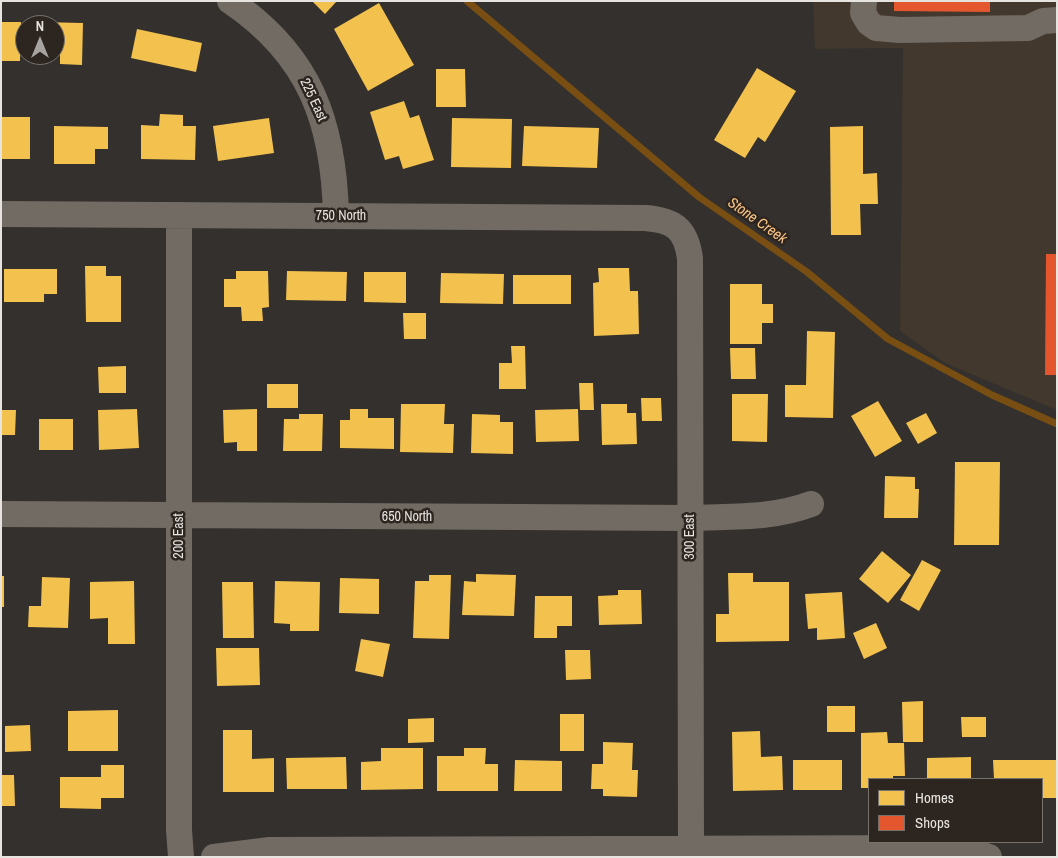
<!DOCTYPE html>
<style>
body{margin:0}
#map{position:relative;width:1058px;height:858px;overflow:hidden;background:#34302d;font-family:"Archivo Narrow",sans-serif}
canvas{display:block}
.frame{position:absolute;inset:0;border:2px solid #e7e3df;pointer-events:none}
.legend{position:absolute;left:868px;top:778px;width:175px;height:65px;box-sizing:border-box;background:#2d2620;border:1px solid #77726c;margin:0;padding:6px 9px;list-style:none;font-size:15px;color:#e7e3df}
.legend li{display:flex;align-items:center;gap:10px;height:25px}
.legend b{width:25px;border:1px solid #77726c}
.north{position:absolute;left:15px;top:15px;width:50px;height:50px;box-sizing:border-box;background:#2d2620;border:1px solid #77726c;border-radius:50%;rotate:0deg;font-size:14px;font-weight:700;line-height:20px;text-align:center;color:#e7e3df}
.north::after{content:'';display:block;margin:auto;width:18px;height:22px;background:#a8a4a1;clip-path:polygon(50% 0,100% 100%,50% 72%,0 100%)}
</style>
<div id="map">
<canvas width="1058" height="858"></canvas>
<div class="frame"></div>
<ul class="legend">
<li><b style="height:14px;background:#f2c14e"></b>Homes</li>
<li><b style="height:14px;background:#e4572e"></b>Shops</li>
</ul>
<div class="north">N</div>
</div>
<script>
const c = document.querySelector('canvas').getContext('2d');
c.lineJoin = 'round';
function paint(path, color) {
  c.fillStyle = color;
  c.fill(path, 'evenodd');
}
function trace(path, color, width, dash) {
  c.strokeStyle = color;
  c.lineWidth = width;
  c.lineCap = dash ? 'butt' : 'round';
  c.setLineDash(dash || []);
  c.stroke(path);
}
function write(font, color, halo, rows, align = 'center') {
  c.font = font + ' "Archivo Narrow",sans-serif';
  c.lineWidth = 5;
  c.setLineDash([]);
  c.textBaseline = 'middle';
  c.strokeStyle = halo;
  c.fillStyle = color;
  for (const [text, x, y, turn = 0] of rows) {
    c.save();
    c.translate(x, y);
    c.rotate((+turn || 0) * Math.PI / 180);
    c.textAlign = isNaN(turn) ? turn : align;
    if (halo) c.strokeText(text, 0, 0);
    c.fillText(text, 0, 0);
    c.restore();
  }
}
paint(new Path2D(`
 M813 1H1057V410L945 363 900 331 903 48 815 49Z`), '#42382d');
paint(new Path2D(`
 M312 1H337L325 14Z
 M379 3 414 65 368 91 334 29Z
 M1 22H21L20 61H1Z
 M41 22 83 23 82 65 60 64V54H55V25H41Z
 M137 29 202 43 196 72 131 58Z
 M757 68 796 91 765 142 758 137 745 158 714 140Z
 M436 69H465L466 107H436Z
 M404 101 410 118 419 115 434 160 403 169 399 156 385 160 370 112Z
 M160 114 183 115V126H196L195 160 141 159V125L159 126Z
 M1 117H30V159H1Z
 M269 118 274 153 218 161 213 126Z
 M452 118 512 119 511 168 451 167Z
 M54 126 108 127V149H95V164H54Z
 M524 126 599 128 597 168 522 166Z
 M863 126V174L877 173 878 204H860L861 235H831L830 127Z
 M85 266H106V276H121V322H86Z
 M598 268H629L630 291H638L639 334 594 336 593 283 599 282Z
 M4 269H57V294H44V302H4Z
 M236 271H268L269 307 262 308 263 321H242L241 307H224V279H236Z
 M287 271 347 272 346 301 286 300Z
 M364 272H406V303L364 302Z
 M441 273 504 274 503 304 440 303Z
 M513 275H571V304H513Z
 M730 284H762V304H773V323H762V344H730Z
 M403 313H426V339H404Z
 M807 331 835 332 833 418 785 417V385H806Z
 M511 346H525L526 389H499V363H512Z
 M730 348H755L756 379H731Z
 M126 366V393H99L98 367Z
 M579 383H593L594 410H580Z
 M267 384H298V408H267Z
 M732 394H768L767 442 732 441Z
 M641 398H661L662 421H642Z
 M878 401 902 441 875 457 851 416Z
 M401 404H445L444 424H454L453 453 400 452Z
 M601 404H627V413H636L637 444 602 445Z
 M137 409 139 448 99 450 98 410Z
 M257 409V451H237V442L224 443 223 410Z
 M350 409H368V418H394V449L340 448V420H350Z
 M578 409 579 441 536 442 535 410Z
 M1 410H16L15 435H1Z
 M926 413 937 433 918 444 906 423Z
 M299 414H323L322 451H283L284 419H299Z
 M472 414 500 415V422H513V454L471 453Z
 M39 419H73V450H39Z
 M955 462H1000L999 545H954Z
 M885 476 915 477V489H919L918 518H884Z
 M882 551 911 575 888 603 859 579Z
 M922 560 941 570 919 611 900 600Z
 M728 573H753V582H789V641L716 642V614H729Z
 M476 574 516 575 514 616 462 615 464 581 476 582Z
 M429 575H451L449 639 413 638 415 581H429Z
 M1 576H4V607H1Z
 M42 577 70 578 68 628 28 627 29 606H41Z
 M340 578 379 579V614L339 613Z
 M134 581 135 644H108V618L90 619V582Z
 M275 581 320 582 319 631H290V624L274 623Z
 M222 582H253L254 638H223Z
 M618 590H641L642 624 599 625 598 596 618 595Z
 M842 592 845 638 817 640V628L808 629 805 594Z
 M535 596H572V626H557V638H534Z
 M876 623 887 648 864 659 853 633Z
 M361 639 390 644 383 677 355 671Z
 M216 648H259L260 685 217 686Z
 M565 650H590L591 679 566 680Z
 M923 701V742H903L902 702Z
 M827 706H855V732H827Z
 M118 710V751H68V711Z
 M560 714H584V751H560Z
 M961 717H986V737H962Z
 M434 718V742L408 743V719Z
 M30 725 31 751 5 752V726Z
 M223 730H252V759L274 758V792H223Z
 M760 731 761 757 782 756 783 790 733 791 732 732Z
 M887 732 888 743H904L905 776H893V779H869V788H861V733Z
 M603 742 633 743 632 770H638L637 797 603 796V789H591L592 764H603Z
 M381 748H423V789L361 790V762L381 761Z
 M464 748H486L485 764H498V791H437V756H464Z
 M346 757 347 789H287L286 758Z
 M971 757V779H927V758Z
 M515 760 562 761V791H514Z
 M793 760H842V790H793Z
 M993 760H1057V798H1042V779H994Z
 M101 765H124V798H101V809L60 808V777H101Z
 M1 775H14L15 806H1Z`), '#f2c14e');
paint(new Path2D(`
 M894 1H990V12L894 11Z
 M1046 254H1057V375H1045Z`), '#e4572e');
trace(new Path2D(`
 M467 1 699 197 807 272 888 339 992 395 1057 424`), '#784e12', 7);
trace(new Path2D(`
 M230 1C310 55 334 123 336 216
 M864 1 863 13 869 23 876 28 900 30 1028 28 1043 21 1057 20
 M1 214 645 218C674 220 686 229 690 258L691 849
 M179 215V830L181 857
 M1 514 690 518C732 516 771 519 811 504
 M214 857 270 850 939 848 972 851 989 857`), '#716b63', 26);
write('14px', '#e7e3df', '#2d2620', [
 ["225 East",313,100,65],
 ["750 North",341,216],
 ["650 North",407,517],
 ["200 East",179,536,-90],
 ["300 East",690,537,-90]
]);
write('italic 15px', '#fbc384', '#2d2620', [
 ["Stone Creek",757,221,35]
]);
</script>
